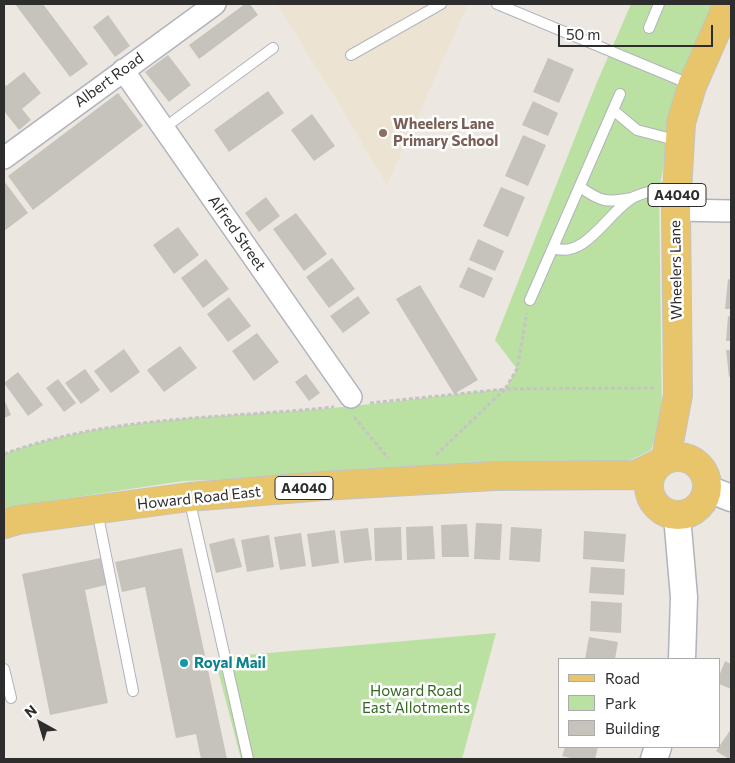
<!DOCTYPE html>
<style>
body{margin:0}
#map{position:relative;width:735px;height:763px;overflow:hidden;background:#ede7e1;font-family:Commissioner,sans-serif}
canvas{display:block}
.frame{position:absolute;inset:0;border:5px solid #2d2d2d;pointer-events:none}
.legend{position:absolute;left:558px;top:658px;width:162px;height:90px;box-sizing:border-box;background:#fff;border:1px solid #ababab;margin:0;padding:6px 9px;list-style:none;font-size:15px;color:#2d2d2d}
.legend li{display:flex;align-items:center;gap:10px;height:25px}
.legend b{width:25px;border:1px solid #ababab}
.north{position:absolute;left:15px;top:698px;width:50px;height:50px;-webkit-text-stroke:4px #fff;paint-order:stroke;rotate:321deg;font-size:14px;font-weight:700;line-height:20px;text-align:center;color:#2d2d2d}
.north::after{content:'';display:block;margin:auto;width:18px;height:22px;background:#2d2d2d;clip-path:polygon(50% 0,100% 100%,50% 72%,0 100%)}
.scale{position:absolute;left:558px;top:25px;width:155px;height:22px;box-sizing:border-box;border:2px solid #2d2d2d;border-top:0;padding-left:6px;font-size:15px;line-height:18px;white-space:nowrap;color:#2d2d2d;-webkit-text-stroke:4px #fff;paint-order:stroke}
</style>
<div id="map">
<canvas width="735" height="763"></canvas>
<div class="frame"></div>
<ul class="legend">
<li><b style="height:6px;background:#e8c46b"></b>Road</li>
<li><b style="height:14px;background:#bae0a2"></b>Park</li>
<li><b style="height:14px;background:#c6c2bc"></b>Building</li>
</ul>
<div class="north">N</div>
<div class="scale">50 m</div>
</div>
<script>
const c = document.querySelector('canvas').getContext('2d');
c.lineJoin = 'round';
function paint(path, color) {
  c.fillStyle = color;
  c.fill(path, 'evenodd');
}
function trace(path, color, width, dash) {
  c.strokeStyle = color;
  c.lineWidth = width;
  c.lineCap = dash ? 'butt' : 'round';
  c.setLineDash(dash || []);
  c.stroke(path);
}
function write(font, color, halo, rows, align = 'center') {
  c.font = font + ' Commissioner,sans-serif';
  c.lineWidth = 5;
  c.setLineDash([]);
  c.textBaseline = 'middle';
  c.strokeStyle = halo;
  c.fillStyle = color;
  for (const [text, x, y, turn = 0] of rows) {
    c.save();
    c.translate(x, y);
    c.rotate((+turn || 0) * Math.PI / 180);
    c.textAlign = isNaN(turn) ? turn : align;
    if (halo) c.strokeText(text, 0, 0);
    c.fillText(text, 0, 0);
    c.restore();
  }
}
paint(new Path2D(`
 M277 4H468L387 185 325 81Z`), '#ede3d2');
paint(new Path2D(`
 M631 4H713L679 86 659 190 662 417 651 450 621 465 183 481 4 508V454C97 420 198 418 296 411 366 406 435 396 505 389L517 369 495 340 595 87Z
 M496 633 462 759H241L217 667 235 656Z`), '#bae0a2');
paint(new Path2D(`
 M15 4H43L88 64 70 77Z
 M245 4H250L258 15 199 59 189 45Z
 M108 15 130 46 115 57 93 27Z
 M168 55 191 85 169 102 145 72Z
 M548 58 574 69 559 103 533 92Z
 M24 72 41 93 22 109 31 120 19 130 4 111V83L6 86Z
 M268 91 284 113 229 152 214 130Z
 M118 93 143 126 33 210 8 176Z
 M533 101 558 113 548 136 522 125Z
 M312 114 335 146 314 161 291 130Z
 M523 135 546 145 528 186 505 176Z
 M4 181 28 213 4 231Z
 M501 187 525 197 508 237 483 226Z
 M266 197 280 216 259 232 245 213Z
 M296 213 327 254 304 271 273 229Z
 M178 227 199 255 174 274 153 245Z
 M478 239 504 251 495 271 469 260Z
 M332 258 355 289 329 308 306 277Z
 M206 259 229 289 203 308 181 278Z
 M468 267 493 278 484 298 459 287Z
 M728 279 731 280V309H725Z
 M420 285 478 380 454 394 396 299Z
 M358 296 370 313 343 333 330 316Z
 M229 297 251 326 228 342 207 314Z
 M728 316 731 317V341H726Z
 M257 333 279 362 254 381 232 351Z
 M180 346 197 368 164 392 147 370Z
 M124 349 140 372 111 393 94 371Z
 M726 350H731V376L729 377Z
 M85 369 100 390 81 404 65 383Z
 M18 372 43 405 28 416 4 383Z
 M306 374 320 393 309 401 295 382Z
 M58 379 76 403 64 412 46 388Z
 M4 399 11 415 4 418Z
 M476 523 502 524 500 560 474 559Z
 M467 524 469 557H442L441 525Z
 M433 526 435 559 407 560 406 527Z
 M401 527 402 560 375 561 374 528Z
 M511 527 542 529 540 562 509 560Z
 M368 528 372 560 344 563 340 531Z
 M335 530 339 563 312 567 307 534Z
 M584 531 626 534 624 562 583 559Z
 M301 533 306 566 280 570 274 537Z
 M269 535 274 567 247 572 241 540Z
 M234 538 242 567 216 573 209 544Z
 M182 548 227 759H201L196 734 176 738 145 587 122 592 115 562Z
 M101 558 106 585 85 590 108 703 50 715 22 574Z
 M591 567 625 569 624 595 589 593Z
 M591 601 622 603 621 633 590 631Z
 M589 637 618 642 615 659H585Z
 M725 661 731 664V689L719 684V676Z
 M731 729V759H729L716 751Z
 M565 747H598L595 759H575L562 756Z`), '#c6c2bc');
const service = new Path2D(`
 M497 4 692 85
 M649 28 659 4
 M351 55 441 4
 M613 110 637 130 679 141
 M164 128 273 48
 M580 187C601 202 607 203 632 198
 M553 248C586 260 609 210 634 197 646 191 662 189 675 185
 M530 300 620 94
 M189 498 248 759
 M97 511 133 691
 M4 669 11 698`);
const minor = new Path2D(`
 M123 70 351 397
 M4 158 215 4
 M676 210 731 211`);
const tertiary = new Path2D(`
 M708 489 731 498
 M677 516 684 597 682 659
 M654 759 658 747`);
const primary = new Path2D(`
 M649 486a29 29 0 1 1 58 0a29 29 0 1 1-58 0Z
 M666 458 678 395 676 210 681 123 692 86 728 4
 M4 524 18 520 189 497 323 486 495 476 636 475 658 464`);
trace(service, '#b1b3bc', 12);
trace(minor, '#b1b3bc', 24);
trace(tertiary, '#b1b3bc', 29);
trace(primary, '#c4c4c4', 30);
trace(new Path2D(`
 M370 403 505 389 517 369 527 313
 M354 417 388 458
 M4 454C109 415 223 419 334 407
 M436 455 505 389 656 388`), '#c4c4c4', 3, [4, 2.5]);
trace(service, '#fff', 10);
trace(minor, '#fff', 21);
trace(tertiary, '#fff', 26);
trace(primary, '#e8c46b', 28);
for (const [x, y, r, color] of [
 [383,133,5,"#8d6e63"],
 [184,663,5,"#0f9aa8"]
]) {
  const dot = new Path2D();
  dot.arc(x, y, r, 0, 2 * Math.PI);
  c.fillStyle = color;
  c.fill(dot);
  trace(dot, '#fff', 2);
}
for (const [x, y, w] of [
 [677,195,58],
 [304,488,58]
]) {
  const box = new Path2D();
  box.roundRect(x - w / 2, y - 11.5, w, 23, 4);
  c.fillStyle = '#fff';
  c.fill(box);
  trace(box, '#2d2d2d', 1);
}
write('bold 14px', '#2d2d2d', null, [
 ["A4040",677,195],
 ["A4040",304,488]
]);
write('15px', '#2d2d2d', '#fff', [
 ["Albert Road",109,80,-36],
 ["Alfred Street",237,233,55],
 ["Wheelers Lane",676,270,-91],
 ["Howard Road East",199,498,-6]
]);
write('bold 15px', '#785e54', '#fff', [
 ["Wheelers Lane",393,124],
 ["Primary School",393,141]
], 'left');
write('bold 15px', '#0d838f', '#fff', [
 ["Royal Mail",194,663]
], 'left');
write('15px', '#336720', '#fff', [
 ["Howard Road",416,691],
 ["East Allotments",416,708]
]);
</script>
